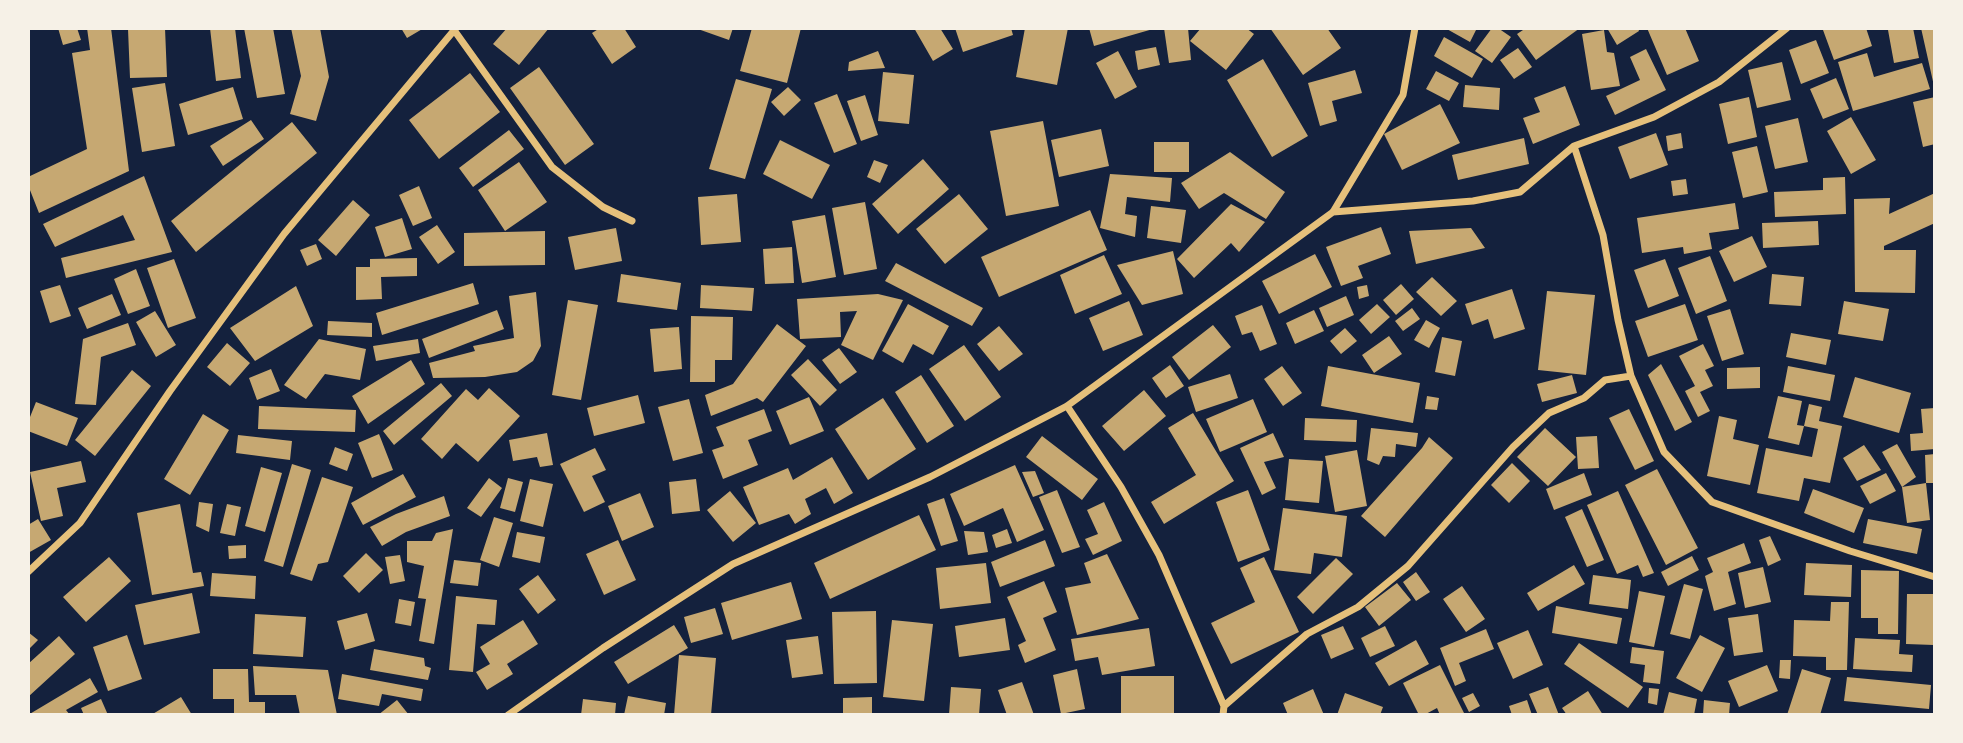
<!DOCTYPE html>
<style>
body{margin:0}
#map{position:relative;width:1963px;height:743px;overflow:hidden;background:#14213d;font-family:Ubuntu,sans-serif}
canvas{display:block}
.frame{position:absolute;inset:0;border:30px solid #f6f1e7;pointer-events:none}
</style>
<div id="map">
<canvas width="1963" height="743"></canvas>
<div class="frame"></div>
</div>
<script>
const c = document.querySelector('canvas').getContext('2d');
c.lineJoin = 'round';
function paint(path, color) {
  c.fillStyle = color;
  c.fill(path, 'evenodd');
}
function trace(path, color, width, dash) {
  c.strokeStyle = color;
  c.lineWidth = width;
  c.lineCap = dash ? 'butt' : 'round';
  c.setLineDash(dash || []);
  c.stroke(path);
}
paint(new Path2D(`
 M58 28H77L81 40 63 45Z
 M87 28H111L129 171 39 213 28 185V177L87 149 72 53 90 50Z
 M165 28 167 77 130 78 128 29Z
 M210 28H235L241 78 216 81Z
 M244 28H273L285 94 257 98Z
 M291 28H320L329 77 316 121 290 114 301 76Z
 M401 28H424L407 38Z
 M507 28H549L519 65 493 44Z
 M600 28H624L636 47 612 64 592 33Z
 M695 28H733L729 40Z
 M752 28H801L787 83 740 71Z
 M914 28H940L953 49 933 61Z
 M955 28H1011L1013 35 963 52Z
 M1025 28H1068L1057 85 1016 77Z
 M1089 28H1153V29L1094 46Z
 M1164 28H1188L1191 60 1169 63Z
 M1201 28H1246L1254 34 1226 70 1190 41Z
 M1270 28H1327L1341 48 1303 75Z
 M1445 28H1477L1470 42Z
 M1492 28H1498L1511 37 1492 63 1475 51Z
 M1526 28H1580L1536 60 1517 34Z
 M1607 28H1638L1639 31 1617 45Z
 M1647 28H1685L1699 61 1667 75Z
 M1829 28H1866L1872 46 1834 60 1823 30Z
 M1900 28H1913L1919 58 1894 63 1888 30Z
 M1921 28H1935V86H1934Z
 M1604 30 1607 52 1614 53 1620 86 1591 90 1582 34Z
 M1444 37 1483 59 1472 78 1434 56Z
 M1816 40 1829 73 1801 84 1789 50Z
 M1156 47 1160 65 1138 70 1135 51Z
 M1518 48 1532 67 1514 79 1500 60Z
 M1646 49 1666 90 1615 115 1606 96 1640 80 1630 57Z
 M878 51 885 68 848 71 849 62Z
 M1118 51 1137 87 1115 99 1096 63Z
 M1867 53 1874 77 1922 63 1930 89 1853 111 1838 62Z
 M1263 59 1308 136 1272 157 1227 80Z
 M1782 62 1791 100 1757 108 1748 70Z
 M539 67 594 144 565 165 510 88Z
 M1355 70 1362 93 1332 101 1337 121 1320 126 1308 83Z
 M1436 71 1459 83 1449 101 1426 89Z
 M883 72 914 75 909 124 878 121Z
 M470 73 500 112 439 159 409 120Z
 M1836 78 1849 109 1823 119 1810 89Z
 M736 79 772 89 745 179 709 169Z
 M165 83 175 146 142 152 132 88Z
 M1465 85 1500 88 1499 110 1463 107Z
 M1565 86 1580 125 1533 144 1523 118 1540 112 1534 98Z
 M233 87 243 119 188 135 179 104Z
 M788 87 801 100 784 116 771 102Z
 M837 94 857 144 834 153 814 103Z
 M865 95 878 135 861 141 847 101Z
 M1749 97 1757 137 1728 144 1719 104Z
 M1935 97V144L1923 147 1913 102Z
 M1440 104 1460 143 1402 170 1384 134Z
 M1851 117 1876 160 1851 174 1827 131Z
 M1798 118 1808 162 1775 169 1765 126Z
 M251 120 264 139 223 166 210 146Z
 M1043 121 1059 206 1006 216 990 131Z
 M292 122 317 153 196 252 171 221Z
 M1101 129 1109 166 1059 177 1051 140Z
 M509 130 524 149 473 187 459 168Z
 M1656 133 1668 165 1630 179 1618 147Z
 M1681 133 1683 148 1668 151 1666 136Z
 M1524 138 1529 164 1458 180 1452 155Z
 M780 140 830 165 812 199 763 174Z
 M1154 142H1189V172H1154Z
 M1757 146 1768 192 1743 198 1732 152Z
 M1230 152 1285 192 1266 219 1224 193 1199 209 1181 183Z
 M923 159 949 189 898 234 872 204Z
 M874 160 888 165 880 183 867 177Z
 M519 162 547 202 505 231 478 190Z
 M1110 174 1172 178 1170 202 1127 197 1125 214 1137 216 1135 237 1100 228Z
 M144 176 172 252 66 278 61 258 135 240 123 215 55 247 43 224Z
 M1845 177 1846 214 1775 217 1774 192 1823 190V178Z
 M1686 179 1688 194 1673 196 1671 181Z
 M419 186 432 218 413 226 399 195Z
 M1935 193V223L1884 246V250H1916L1915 293 1855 292 1854 199 1890 198 1889 214Z
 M737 194 741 242 701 245 698 197Z
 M959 194 988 229 945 264 916 229Z
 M353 200 370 215 336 256 318 240Z
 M865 202 877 269 844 275 832 208Z
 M1735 203 1739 229 1709 233 1712 249 1684 254 1683 247 1642 253 1637 218Z
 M1231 204 1265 222 1239 252 1231 243 1194 278 1177 259Z
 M1151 206 1186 210 1181 243 1147 238Z
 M1090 210 1107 250 999 297 981 257Z
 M825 215 836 277 802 283 792 221Z
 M402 218 412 249 385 257 375 227Z
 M1818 221 1819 245 1763 248 1762 223Z
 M437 225 455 252 438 264 419 237Z
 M1381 227 1391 254 1358 266 1363 278 1341 286 1326 247Z
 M616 228 622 261 575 270 568 237Z
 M1471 228 1485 248 1416 264 1409 231Z
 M545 231V265L464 266V233Z
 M1752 236 1767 267 1734 282 1719 251Z
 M316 244 322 259 307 266 300 250Z
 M792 247 794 283 765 284 763 249Z
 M1173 251 1183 294 1142 305 1117 265Z
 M1315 254 1332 287 1279 314 1262 281Z
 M1104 255 1122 294 1075 314 1060 275Z
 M1710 256 1727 301 1696 314 1678 268Z
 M417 258V276L381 277 382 299 356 300V267H370V259Z
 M174 259 196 318 168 328 147 268Z
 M1665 259 1679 296 1648 308 1634 270Z
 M896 263 983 308 972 326 885 281Z
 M136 269 150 306 128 314 114 279Z
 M621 274 681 283 677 310 617 302Z
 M1772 274 1804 277 1801 306 1769 304Z
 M1432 277 1457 301 1441 316 1416 292Z
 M473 283 479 304 382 335 376 313Z
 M1401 284 1414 299 1396 315 1383 300Z
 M60 285 71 316 50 323 40 291Z
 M701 285 754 288 752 311 700 308Z
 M1367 285 1369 296 1359 299 1357 287Z
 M296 286 313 326 255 361 230 328Z
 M1512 289 1525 329 1494 339 1488 319 1472 325 1465 304Z
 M1547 291 1595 295 1586 375 1538 370Z
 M536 292 541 346 533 361 517 372 485 377 433 378 429 363 475 351 473 346 514 338 509 296Z
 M112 294 121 315 87 329 78 308Z
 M878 294 903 300 873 360 841 345 857 311 840 312 841 337 800 339 797 299Z
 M1346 296 1354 315 1327 327 1319 308Z
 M568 300 598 305 581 400 552 395Z
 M1129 301 1143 335 1103 351 1089 318Z
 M1844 301 1889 309 1883 341 1838 334Z
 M908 304 949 326 933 355 913 344 903 363 882 351Z
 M1377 304 1390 317 1371 334 1359 320Z
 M1685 304 1698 340 1648 357 1635 321Z
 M1262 305 1277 344 1260 351 1252 332 1242 335 1235 316Z
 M1412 308 1420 319 1403 331 1395 321Z
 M1730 309 1744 354 1722 361 1707 316Z
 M497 310 504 329 429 358 422 339Z
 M1314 310 1324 331 1295 344 1286 323Z
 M155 311 176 345 156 357 136 322Z
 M691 316 733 317 732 360H715V382H690Z
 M1426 320 1440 328 1429 348 1414 340Z
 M328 321 372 323V337L327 335Z
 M128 323 136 345 101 357 96 405 75 404 83 339Z
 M777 324 806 346 763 402 757 398 711 416 705 395 733 384Z
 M1213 325 1231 347 1189 380 1172 357Z
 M999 326 1023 354 999 371 977 344Z
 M679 327 682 369 654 372 650 329Z
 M1345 328 1357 341 1341 354 1330 341Z
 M1791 333 1831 340 1826 365 1786 357Z
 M1389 336 1402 354 1374 373 1362 355Z
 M1442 337 1462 341 1455 376 1435 372Z
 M319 339 366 349 360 380 325 374 306 399 284 385Z
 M418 339 420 353 376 361 373 346Z
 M227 343 250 363 230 386 207 367Z
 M1703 344 1714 366 1705 370 1713 386 1700 392 1710 411 1698 417 1685 391 1695 386 1679 356Z
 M964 345 1001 397 965 421 929 369Z
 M839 348 857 372 840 384 822 360Z
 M808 359 837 390 820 406 791 375Z
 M411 360 425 384 368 424 352 396Z
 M1661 364 1692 422 1675 431 1648 375Z
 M1170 365 1184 386 1166 398 1152 378Z
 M1282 366 1302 393 1283 406 1264 379Z
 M1328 366 1420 383 1413 423 1321 406Z
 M1788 366 1835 375 1830 401 1783 392Z
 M1760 367V388L1727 389V368Z
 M271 369 280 391 257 400 249 378Z
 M132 370 151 386 95 456 75 440Z
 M1230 374 1238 398 1196 412 1188 387Z
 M921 375 954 426 927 443 895 392Z
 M1572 375 1577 393 1542 402 1537 384Z
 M1855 377 1911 393 1899 433 1843 417Z
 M441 383 452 396 394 445 383 431Z
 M489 388 520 416 478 462 456 443 442 459 421 439 466 389 478 400Z
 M1144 390 1166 416 1124 451 1102 426Z
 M638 395 645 423 594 436 587 408Z
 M1427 396 1439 398 1437 410 1425 409Z
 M1778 396 1802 401 1797 425 1804 426 1799 445 1768 438Z
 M809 397 824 431 790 445 776 411Z
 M883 398 916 449 868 480 835 429Z
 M689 399 703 453 673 461 658 407Z
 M1253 399 1267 432 1220 452 1206 419Z
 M36 402 78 418 67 446 28 431V422Z
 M1809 404 1822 407 1819 421 1842 426 1830 483 1804 478 1799 501 1757 493 1766 448 1812 457 1818 429 1804 426Z
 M259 406 356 410 355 432 258 429Z
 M1935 408V449L1911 451 1910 434 1923 433 1921 409Z
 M764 409 772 431 748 440 758 465 723 479 712 450 724 446 716 427Z
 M1629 409 1654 461 1635 470 1609 418Z
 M1193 413 1234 481 1164 524 1151 502 1196 475 1168 428Z
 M203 414 229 430 190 495 164 479Z
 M1719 416 1737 420 1733 439 1759 445 1750 485 1707 476Z
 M1305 418 1357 420 1356 442 1304 440Z
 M1371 428 1418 433 1416 447 1396 444 1395 457 1383 456 1379 465 1367 460Z
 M1545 428 1576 457 1548 486 1517 457Z
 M547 433 553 465 540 467 537 457 513 461 509 440Z
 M1273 433 1284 457 1264 462 1276 488 1262 495 1240 448Z
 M379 434 393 470 372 478 358 443Z
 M238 435 292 441 290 460 236 453Z
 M1042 436 1098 479 1082 500 1026 457Z
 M1597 436 1599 468 1578 469 1576 437Z
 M1429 437 1453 458 1385 537 1361 516 1422 448Z
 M1897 444 1916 477 1902 487 1882 452Z
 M1864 445 1881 470 1857 481 1843 458Z
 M335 447 353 454 347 471 329 464Z
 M595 448 606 470 592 476 605 502 584 512 560 464Z
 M1357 450 1367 506 1335 512 1325 456Z
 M1935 454V483H1926L1930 520 1907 523 1902 487 1926 483 1925 455Z
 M832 457 853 493 834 504 826 488 805 499 811 514 795 524 789 514 759 525 743 487 788 468 793 480Z
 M1289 459 1323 461 1319 503 1285 500Z
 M81 461 86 482 57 488 63 516 41 521 30 472Z
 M1512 463 1530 481 1509 503 1491 485Z
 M292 464 311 470 283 567 264 561Z
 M1015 465 1044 530 1017 542 1003 508 964 526 950 494Z
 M261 467 282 473 265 532 245 526Z
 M1657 469 1698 548 1666 565 1625 485Z
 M1035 471 1044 493 1033 497 1022 472Z
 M1584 473 1592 495 1554 510 1546 489Z
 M1886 473 1896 491 1870 504 1860 486Z
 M403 474 416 497 363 525 351 503Z
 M322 477 353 487 328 562 318 564 312 581 290 574Z
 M489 478 502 488 481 517 467 508Z
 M508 478 523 482 515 512 500 508Z
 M530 479 553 484 543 527 520 521Z
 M696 479 700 511 672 514 669 482Z
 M1813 489 1864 508 1854 533 1804 513Z
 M1057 490 1080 547 1062 553 1039 497Z
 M1248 490 1270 550 1238 562 1216 502Z
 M730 491 756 523 733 542 707 510Z
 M1618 491 1654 573 1643 577 1638 565 1617 574 1587 505Z
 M640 493 654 527 622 541 608 506Z
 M444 496 450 516 406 532 382 546 370 527 396 514Z
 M944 498 958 541 941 546 927 504Z
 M199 502 213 504 209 532 196 526Z
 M1104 502 1122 541 1093 555 1085 539 1098 534 1087 510Z
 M180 504 193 573 201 572 204 586 152 595 137 513Z
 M227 504 241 507 235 536 220 533Z
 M1283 508 1347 516 1342 557 1314 553 1311 574 1274 570Z
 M1582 509 1604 560 1587 567 1565 517Z
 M919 515 936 550 830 599 814 563Z
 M494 517 513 523 499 567 480 560Z
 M38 519 51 540 28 553V525Z
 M1868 519 1922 529 1917 554 1863 543Z
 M453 529 434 644 419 641 426 599 418 598 424 566 407 562V541H432L436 533Z
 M1007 529 1012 543 996 548 992 535Z
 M964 531 984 532 988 552 968 555Z
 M517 532 545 537 540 563 512 557Z
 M1770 536 1781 560 1768 566 1759 540Z
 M618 540 636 580 604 595 586 554Z
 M1045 540 1055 566 1000 587 991 562Z
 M1744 543 1751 563 1728 572 1736 604 1714 611 1705 576 1713 572 1707 558Z
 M246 545V558L229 559 228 546Z
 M366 553 383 570 359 593 343 576Z
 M1107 554 1139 619 1077 635 1065 588 1091 583 1084 563Z
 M400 555 405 581 390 584 385 557Z
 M1692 556 1699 570 1668 586 1661 572Z
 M109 557 131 581 86 622 63 597Z
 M1264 557 1299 632 1231 664 1211 623 1255 602 1240 568Z
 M1336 558 1353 574 1313 614 1297 597Z
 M454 560 481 563 478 586 450 583Z
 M986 563 991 603 940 609 936 568Z
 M1806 563 1852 565 1851 597 1804 595Z
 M1574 565 1585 584 1538 611 1527 593Z
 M1763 567 1771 602 1745 608 1738 573Z
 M1861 570 1899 571 1898 634H1878V618H1861Z
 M1416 572 1430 592 1416 601 1403 582Z
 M212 573 256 576 255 599 210 596Z
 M538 575 556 600 538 614 519 589Z
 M1593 575 1631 580 1628 609 1589 604Z
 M1044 581 1057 612 1043 618 1056 650 1025 663 1018 645 1026 641 1007 597Z
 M791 582 802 619 732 640 721 603Z
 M1397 583 1411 600 1379 626 1365 607Z
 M1684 584 1703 589 1690 639 1670 634Z
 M1462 586 1485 619 1466 632 1443 599Z
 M1639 591 1665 596 1654 647 1629 642Z
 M192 593 200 633 144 645 135 605Z
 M1907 594H1935L1934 645 1906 644Z
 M456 596 497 600 495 625 477 624 473 672 449 670Z
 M399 599 415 602 411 626 395 623Z
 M1831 602H1849L1847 670H1826V657L1793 656 1794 620 1830 621Z
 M1556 606 1622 618 1617 644 1552 633Z
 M715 608 723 634 691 643 684 617Z
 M876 611 877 683 834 684 832 612Z
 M367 613 375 641 345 650 337 621Z
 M255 614 306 617 303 657 253 654Z
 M1758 614 1763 652 1734 656 1728 618Z
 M1005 618 1010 650 959 657 955 626Z
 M523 620 538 644 507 664 513 674 487 690 476 672 490 664 480 647Z
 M892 620 933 624 924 701 883 697Z
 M674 625 688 648 628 684 614 662Z
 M1343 626 1354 649 1331 659 1321 635Z
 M1385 626 1395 646 1370 657 1361 638Z
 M1149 628 1155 666 1102 675 1098 657 1075 661 1071 639Z
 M1486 629 1494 649 1459 663 1466 681 1455 686 1440 648Z
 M1528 630 1543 665 1513 679 1497 643Z
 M28 632 38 640 28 650Z
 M127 635 142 679 108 691 93 647Z
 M1700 635 1725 648 1702 692 1676 678Z
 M59 636 75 654 28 697V664Z
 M818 636 823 674 792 678 786 640Z
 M1855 638 1900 640 1899 654 1913 655 1912 672 1853 669Z
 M1416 640 1429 664 1389 686 1375 663Z
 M1579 643 1643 687 1628 708 1564 664Z
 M1632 647 1664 651 1660 684 1643 682 1645 665 1630 663Z
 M374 649 424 658 425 666 431 668 428 680 370 670Z
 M679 655 716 658 711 715H674Z
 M1780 660H1791L1790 679 1779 678Z
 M1440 665 1464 713 1461 715H1440L1437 708 1424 715H1419L1403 683Z
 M1767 665 1778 691 1739 707 1728 681Z
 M253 666 328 670 337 715H300L296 695H255Z
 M213 669H248L249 702H265V715H234V699H213Z
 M1077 669 1085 709 1061 714 1053 675Z
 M1802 669 1831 678 1820 715H1787Z
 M342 674 423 689 421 701 382 694 379 706 338 699Z
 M1121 676H1174V715H1121Z
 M1847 677 1931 685 1929 709 1844 701Z
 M90 678 98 692 66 710 70 715H28Z
 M1022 682 1034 715H1007L998 690Z
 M951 687 981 689 979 715H949Z
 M1548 687 1559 715H1538L1529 694Z
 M1649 688 1659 689 1657 705 1648 703Z
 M1313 689 1324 715H1288L1283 703Z
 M1588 691 1603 715H1567L1562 708Z
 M1669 692 1697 699 1694 715H1663Z
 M1345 693 1383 707 1380 715H1337Z
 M1473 693 1480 706 1469 712 1462 698Z
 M628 696 666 703 664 715H624Z
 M181 697 192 715H151Z
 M872 697V715H843V698Z
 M101 699 108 715H84L81 708Z
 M583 699 616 703 615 715H581Z
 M397 700 409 715H378Z
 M1527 700 1532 715H1512L1509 706Z
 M1704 700 1730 703 1729 715H1703Z`), '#c6a872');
trace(new Path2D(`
 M454 30 552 167 603 207 632 221
 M1574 146 1603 235 1618 320 1631 376 1664 452 1712 502 1850 551 1935 577
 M1333 212 1473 201 1520 192 1574 146 1654 117 1719 82 1787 28
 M1067 406 1121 487 1159 555 1224 706
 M28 572 80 523 170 391 284 234 456 28
 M508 715 603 648 733 564 930 477 1067 406 1333 212 1403 95 1415 28
 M1223 715 1224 706 1307 634 1358 607 1408 566 1513 447 1549 413 1584 398 1605 380 1631 376`), '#e5c07b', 7);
</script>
